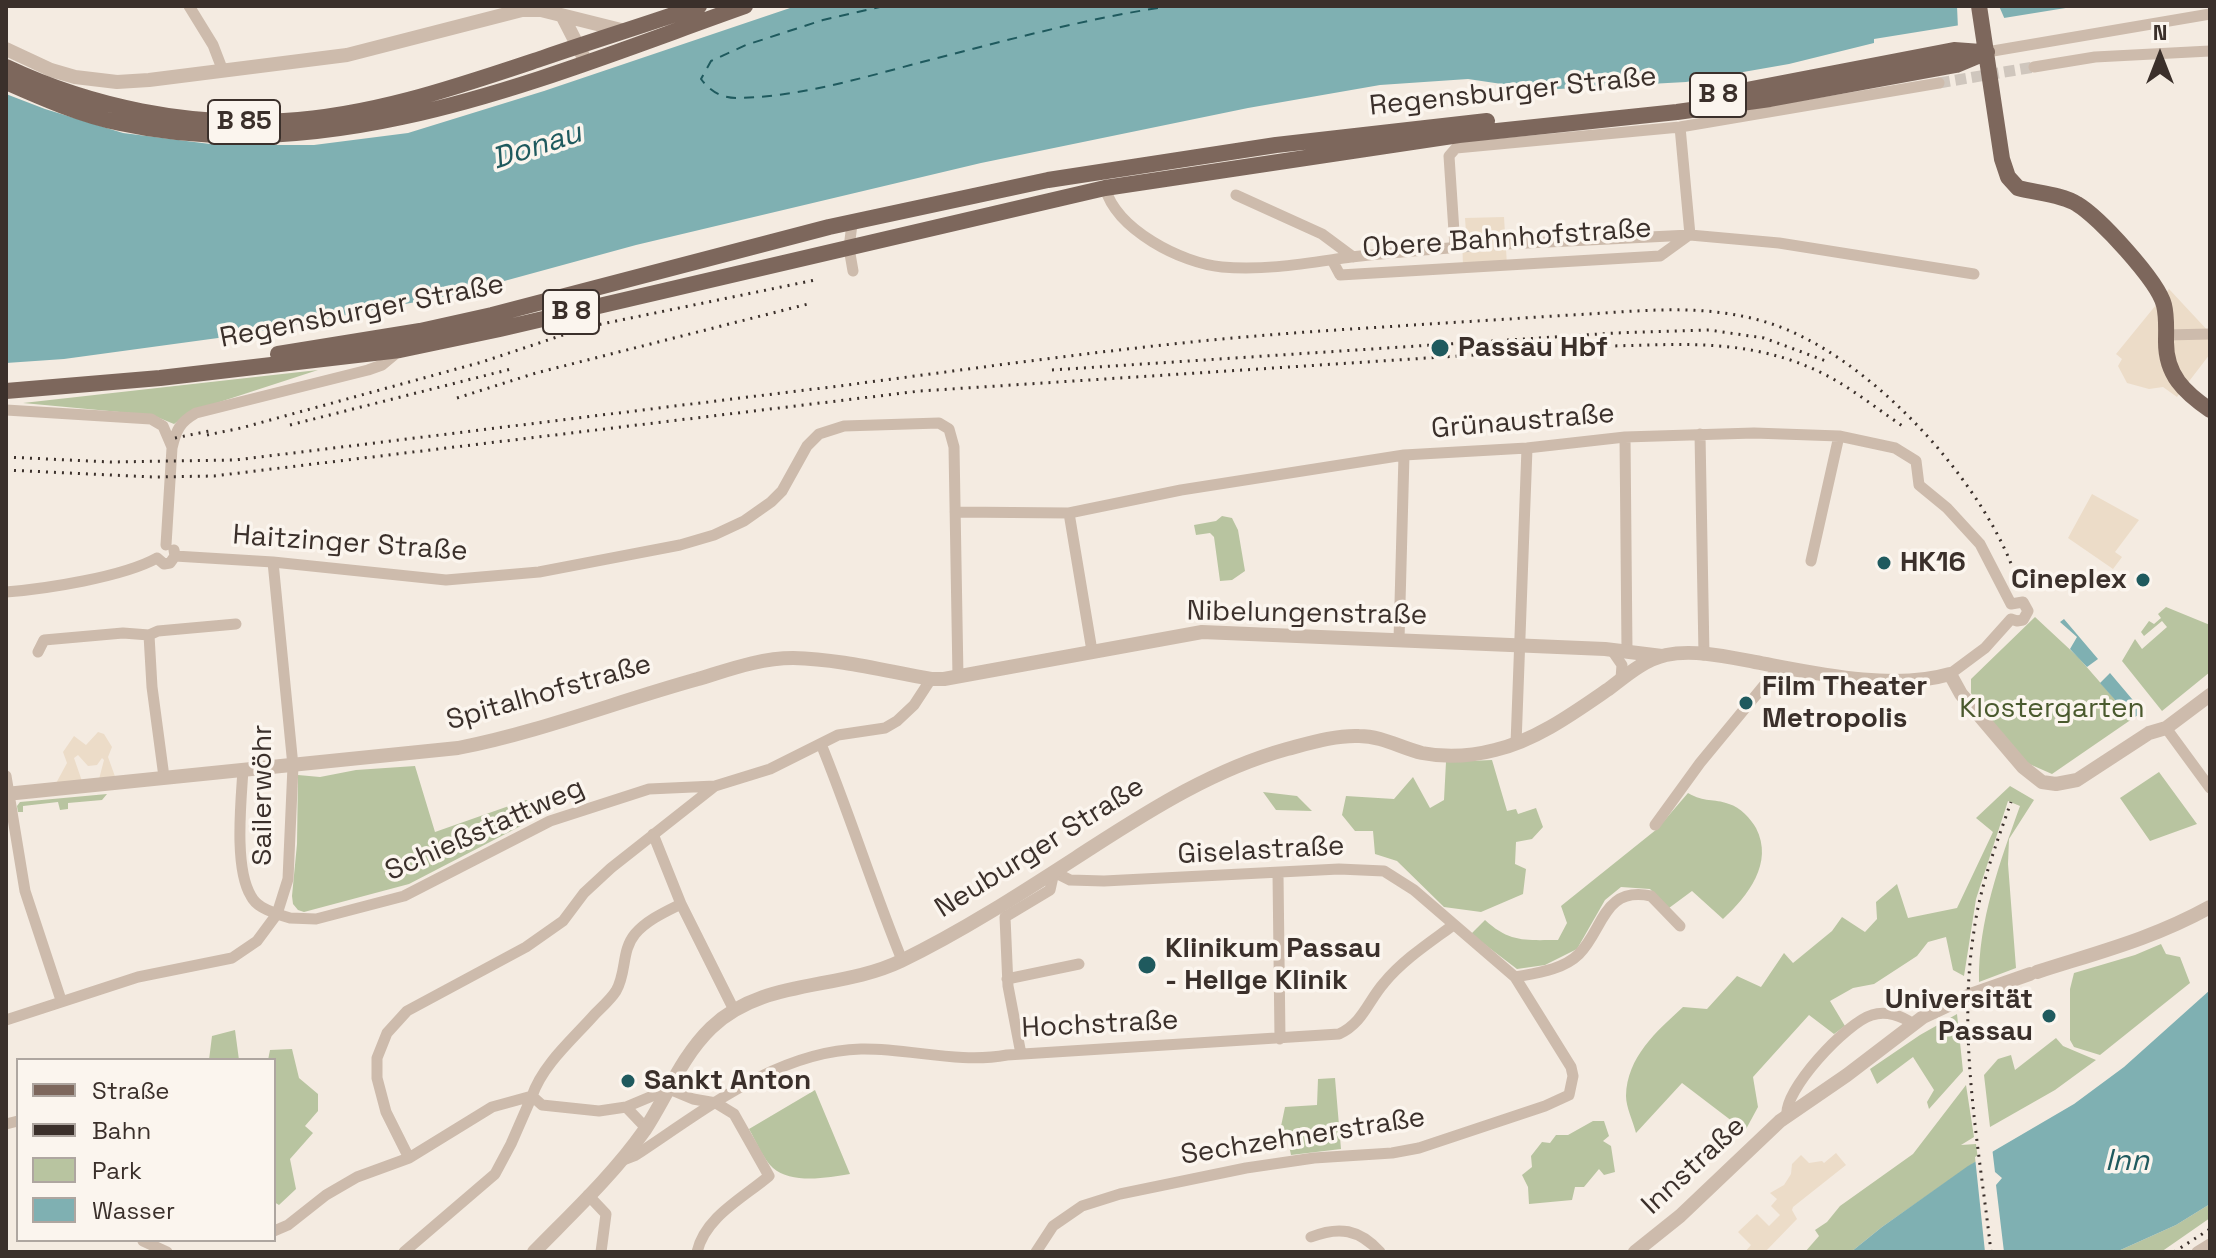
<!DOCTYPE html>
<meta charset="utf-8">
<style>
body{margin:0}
#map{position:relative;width:2216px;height:1258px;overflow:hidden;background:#f4ebe1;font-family:"Space Grotesk",sans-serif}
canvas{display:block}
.frame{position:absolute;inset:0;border:8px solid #3b302b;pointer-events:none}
.legend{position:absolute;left:16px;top:1058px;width:260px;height:184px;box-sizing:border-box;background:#fbf5ee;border:2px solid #aea6a0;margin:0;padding:10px 14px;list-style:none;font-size:24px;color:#3b302b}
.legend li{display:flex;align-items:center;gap:16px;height:40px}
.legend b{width:40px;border:2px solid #aea6a0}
.north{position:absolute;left:2120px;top:16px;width:80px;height:80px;-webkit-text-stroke:6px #fbf5ee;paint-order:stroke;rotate:0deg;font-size:22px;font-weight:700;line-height:32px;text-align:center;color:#3b302b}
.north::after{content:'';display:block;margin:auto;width:28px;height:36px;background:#3b302b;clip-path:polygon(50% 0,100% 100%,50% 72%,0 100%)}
</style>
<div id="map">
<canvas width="2216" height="1258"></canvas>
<div class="frame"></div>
<ul class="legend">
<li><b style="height:10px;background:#7d675c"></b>Straße</li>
<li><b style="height:10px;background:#3b302b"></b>Bahn</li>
<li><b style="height:22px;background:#b8c4a0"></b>Park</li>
<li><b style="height:22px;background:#7fb0b2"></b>Wasser</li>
</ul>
<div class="north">N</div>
</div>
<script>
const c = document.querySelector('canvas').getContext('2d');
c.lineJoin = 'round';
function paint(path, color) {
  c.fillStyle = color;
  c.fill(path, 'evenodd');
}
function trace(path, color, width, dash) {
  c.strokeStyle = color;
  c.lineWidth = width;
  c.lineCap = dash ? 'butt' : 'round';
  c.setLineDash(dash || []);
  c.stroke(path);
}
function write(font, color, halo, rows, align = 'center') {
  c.font = font + ' "Space Grotesk",sans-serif';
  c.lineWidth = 7;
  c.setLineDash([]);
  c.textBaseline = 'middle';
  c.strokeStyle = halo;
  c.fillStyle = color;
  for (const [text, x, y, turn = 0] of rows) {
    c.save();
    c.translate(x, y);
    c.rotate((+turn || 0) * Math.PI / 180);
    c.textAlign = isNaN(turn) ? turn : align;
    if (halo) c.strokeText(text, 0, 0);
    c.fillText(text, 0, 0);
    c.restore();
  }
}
paint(new Path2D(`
 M318 370 192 411 174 424 152 415 23 403Z
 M1222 516 1232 518 1238 530 1245 571 1232 580 1220 581 1214 537 1210 533 1196 535 1194 525 1216 521Z
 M2166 607 2210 625V672L2162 711 2122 661 2135 639 2142 649 2167 627 2162 621 2144 636 2141 632 2149 621 2154 624 2161 618 2158 614Z
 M2035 617 2078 657 2132 719 2052 774 2027 763 1976 703 1971 693V679Z
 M1492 760 1507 811 1516 809 1518 814 1536 808 1543 827 1532 839 1516 842 1515 864 1526 869 1523 894 1481 912 1444 907 1397 861 1375 854 1373 831H1355L1342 815 1346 796 1394 799 1413 777 1430 808 1444 800 1446 762Z
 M415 766 435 832 526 800 537 805 540 816 409 884 304 912 298 910 293 904 292 896 297 844 298 775 320 777 356 770Z
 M2159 772 2197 824 2150 841 2120 798Z
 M2010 786 2034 800 2009 839 2008 864 2016 968 1979 982C1978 921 2000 862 2020 806L2008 801 1976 899 1964 976 1953 970 1946 937 1928 942 1917 956 1874 984 1853 988 1830 1001 1845 1026 1834 1034 1809 1015 1753 1077 1758 1107 1745 1131 1682 1083 1636 1133C1633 1121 1626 1107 1626 1096 1627 1057 1656 1032 1683 1007L1707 1009 1737 976 1761 987 1784 953 1793 963 1832 931 1842 917 1865 932 1877 919 1876 902 1897 884 1908 918 1957 908 1993 832 1976 818Z
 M1263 792 1297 796 1312 811 1276 810Z
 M1688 793C1705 803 1713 798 1729 804 1740 807 1751 819 1756 828 1774 863 1748 896 1723 919L1692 891 1669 908 1650 889 1621 887 1605 900 1577 949 1545 965 1517 969 1471 934 1485 920C1510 943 1526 940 1558 940L1567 923 1561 906 1657 829Z
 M107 794 102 800 68 803V809L60 810 58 802 23 806V812H18L17 806 20 802Z
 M2161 944 2166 954 2180 957 2190 983 2100 1055 2074 1047 2070 1040V989L2074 973 2135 955Z
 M1957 1014 1963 1071 1929 1109 1927 1102 1934 1090 1913 1057 1877 1084 1870 1069 1920 1035Z
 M235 1030 239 1060H209L212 1036Z
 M2056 1038 2063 1046 2096 1060 2055 1090 1990 1127 1984 1075 1998 1059 2011 1055 2015 1070Z
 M292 1049 299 1078 318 1094V1111L305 1126 313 1133 290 1159 296 1189 279 1205 274 1202V1060H268L270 1050Z
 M1335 1078 1341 1149 1291 1155 1287 1136 1280 1131 1285 1107 1317 1105 1318 1079Z
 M1966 1085 1974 1137 1961 1145 1976 1144 1978 1160 1882 1227 1851 1252H1805L1819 1236 1815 1230 1827 1222 1840 1206 1913 1154Z
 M815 1090 850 1174C827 1178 791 1184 773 1168 763 1159 756 1141 749 1129Z
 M1593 1121H1604L1609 1136 1603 1141 1611 1146 1615 1172 1604 1175 1599 1169 1584 1187H1575L1572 1200 1529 1204 1528 1187 1522 1175 1532 1167 1531 1156 1542 1142 1550 1143 1556 1135H1568Z
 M2210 1204V1218L2161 1252H2116L2176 1225Z`), '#b8c4a0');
paint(new Path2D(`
 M1504 217 1507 265 1463 267 1462 233 1466 232 1465 218Z
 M2169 289 2210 333V354L2177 397 2163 387 2149 389 2127 383 2118 366 2122 359 2116 354Z
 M2092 494 2139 520 2115 552 2122 557 2113 569 2068 538Z
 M98 732 104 734 112 747 108 757 117 782 98 783 104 760 102 758 97 765 88 766 78 755 74 758 83 784 54 787 67 763 63 752 74 736 86 745Z
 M1836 1153 1846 1165 1793 1207 1792 1210 1797 1219 1765 1252H1745L1751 1245 1738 1232 1757 1214 1769 1226 1780 1215 1771 1206 1777 1199 1770 1193 1784 1185 1791 1174 1792 1164 1801 1155 1809 1163 1822 1161 1824 1163Z`), '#ecdcc8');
paint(new Path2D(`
 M796 6H2078L1874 39V43L1789 64 1686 82 1558 89 1522 87 1468 79 1380 85 1248 108 981 163 636 245 453 295 240 335 64 359 6 363V94L45 109 123 133 218 145H314L408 133 544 91Z
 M2064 619 2098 659 2087 667 2070 649 2077 637 2060 622Z
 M2110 673 2143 712 2132 719 2100 683Z
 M2210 990V1204L2176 1225 2116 1252H1851L1882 1227 1968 1166 2074 1104 2124 1067Z`), '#7fb0b2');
paint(new Path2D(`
 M1957 6H1999L2006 22 1958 29Z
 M1992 1147 1995 1172 2002 1178 1996 1185 2004 1252H1985L1975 1157Z`), '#f4ebe1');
trace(new Path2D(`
 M884 6 823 20 746 45 711 61 701 79C710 91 721 98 737 98 800 97 861 78 922 62 1004 41 1087 18 1171 6`), '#1f5a5e', 2, [10, 8]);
trace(new Path2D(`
 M1939 83 2034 67
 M1461 247 1507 244`), '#cfc6bd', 11, [11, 5.5]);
trace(new Path2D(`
 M189 6 213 45 223 71
 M1987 52 2210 14
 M2034 67 2095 57 2210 51
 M1680 127 1690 235
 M1105 188C1117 230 1181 263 1222 267 1265 271 1308 263 1351 257 1387 253 1424 250 1461 247
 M1236 195 1322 234 1353 257
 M852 224 849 248 853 271
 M1507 244 1690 235 1779 243 1974 274
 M1455 247 1449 156 1456 148 1680 127 1939 83
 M1332 260 1340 275 1660 256 1689 235
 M2166 335 2210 334
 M6 410 151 419 163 426 172 447
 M1700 434 1704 655
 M1625 437 1627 650
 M955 512 1069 513 1181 490 1404 455 1527 448 1625 437 1754 433 1839 436 1895 448 1916 461 1919 485 1947 508 1980 544 2011 604
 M1069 513 1092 651
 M166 545 172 448C176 430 180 422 196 413L368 370 382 365 400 350
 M175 556 273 562 446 580 539 572 680 545 714 535 744 521 771 502 782 491 807 446 819 434 844 426 939 423 949 429 954 447 958 677
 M157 558 164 564 170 563 175 556 174 550
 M1811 561 1839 436
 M6 592C45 589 123 577 157 558
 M2011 619 2017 621 2023 620 2028 611 2023 602 2011 604
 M149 635 158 631 236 624
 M1399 640 1404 455
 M1611 649 1622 665 1621 679
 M38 652 44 640 123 633 149 635 152 687 164 777
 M1950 674 1985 648 2011 619
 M2166 728 2210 788
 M821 744C850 815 873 889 902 960
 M1516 744 1527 448
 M243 770C241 802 234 868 251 896 256 906 267 910 277 914L288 879 293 766 273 562
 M6 776 25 891 61 1000
 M1655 825 1700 763 1780 666
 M653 834 681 904 734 1010
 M1278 874 1280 1039
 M1515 977C1536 973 1563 970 1579 954 1604 929 1603 886 1651 896L1680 926
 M1007 979 1079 964
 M6 1020 138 977 232 958 257 941 277 914 290 918 316 919 404 896 550 821 649 789 715 786 770 769 838 735 885 728 897 721 914 705 931 679
 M1021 1054 1008 986 1005 917 1050 890 1054 872 1070 880 1104 881 1339 869 1384 871 1414 890 1515 977 1571 1067 1573 1076 1569 1095 1545 1106 1419 1148 1392 1153 1314 1158 1246 1168 1120 1194 1082 1206 1053 1226 1036 1252
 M626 1107 646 1128
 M1787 1117C1782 1091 1847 1022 1872 1015 1886 1010 1902 1016 1913 1024
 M6 1124 18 1121
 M409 1158 386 1112 377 1078V1058L387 1033 407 1011 526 947 563 921 584 893 611 868 715 786
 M623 1160 636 1155C703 1111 777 1051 861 1049 910 1048 957 1064 1007 1055L1339 1034C1363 1023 1368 1001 1384 983 1403 960 1429 943 1452 926
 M588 1195 606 1214 601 1252
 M274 1231 288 1225 326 1195 357 1177 409 1158 492 1107 532 1096C543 1064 573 1039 595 1014 602 1007 611 999 616 991 627 972 621 951 635 934 647 920 665 912 681 904
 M1311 1237C1339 1226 1359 1229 1380 1252
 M143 1241 167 1252
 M404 1252 495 1174 511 1144 532 1096 542 1105 599 1111 626 1107 669 1089 693 1099 716 1103 734 1114 769 1176C743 1198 705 1217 697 1252
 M2197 1252 2210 1244`), '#cdbbac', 11);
trace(new Path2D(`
 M563 17 583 56
 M6 49 51 70 75 77 117 82 149 80 347 55 522 10H541L625 31
 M6 794 458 748C540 732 618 701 698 679 728 670 760 658 793 658 840 659 885 671 931 679H944L1202 632 1605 649 1662 656
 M2037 972C2099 952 2152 939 2210 907
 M534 1252C571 1214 613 1175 644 1131 666 1098 681 1057 711 1028 763 978 838 991 901 961 967 929 1029 888 1091 848 1153 808 1215 769 1287 749 1310 743 1336 735 1359 736 1382 736 1401 748 1422 753 1447 758 1472 756 1495 750 1537 740 1575 712 1610 688 1627 675 1644 660 1666 655 1694 649 1728 657 1755 662 1814 673 1892 691 1950 674L1961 694 2023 767 2042 782 2056 784 2077 780 2149 733 2166 728 2210 695
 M1635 1252 1680 1216 1780 1121 1847 1075 1923 1017 1970 995 2030 974`), '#cdbbac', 14);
trace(new Path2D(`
 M1979 6 2002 159 2008 177 2018 188C2036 193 2061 194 2077 204 2099 217 2158 281 2164 305 2167 317 2166 330 2166 342 2166 375 2184 392 2210 410
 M6 67C91 107 189 127 284 121 373 116 459 86 543 58 595 40 648 24 699 6
 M6 82C42 98 81 115 120 123 335 170 547 76 745 6
 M1736 92 1954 50 1981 52
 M278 354 420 331 492 315 829 227 1048 180 1276 145 1487 121
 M6 391 160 378 400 350 500 329 1105 188 1459 135 1677 112 1770 99 1956 65 1987 52`), '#7d675c', 16);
trace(new Path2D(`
 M1052 370 1615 333 1709 330 1764 338 1826 361
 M457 398 536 373 808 304
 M290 425 511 369
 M207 435 241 428 482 362 587 327 815 280
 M175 438 214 430
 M6 457 111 462 235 460C434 436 632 411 831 387 972 369 1114 348 1256 336 1313 331 1371 328 1428 324 1481 321 1535 317 1589 314 1650 310 1709 304 1769 323 1866 354 1975 472 2012 566
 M6 470 153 477 214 476 920 391 1612 346C1688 344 1752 339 1822 373 1852 388 1877 409 1904 427
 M1991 1252C1979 1146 1957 1037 1974 931 1980 886 1996 845 2011 802
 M2174 1252 2210 1229`), '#3b302b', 3, [2, 6]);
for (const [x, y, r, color] of [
 [1440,348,10,"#1f5a5e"],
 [1884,563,8,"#1f5a5e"],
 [2143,580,8,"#1f5a5e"],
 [1746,703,8,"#1f5a5e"],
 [1147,965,10,"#1f5a5e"],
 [2049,1016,8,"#1f5a5e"],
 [628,1081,8,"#1f5a5e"]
]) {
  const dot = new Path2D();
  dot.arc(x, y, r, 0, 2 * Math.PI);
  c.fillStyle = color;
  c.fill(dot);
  trace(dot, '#fbf5ee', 3);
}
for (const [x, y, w] of [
 [1718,95,56],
 [244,122,72],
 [571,312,56]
]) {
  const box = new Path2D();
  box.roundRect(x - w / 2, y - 22, w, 44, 6);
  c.fillStyle = '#fbf5ee';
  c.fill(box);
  trace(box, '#3b302b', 2);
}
write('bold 26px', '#3b302b', null, [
 ["B 8",1718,95],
 ["B 85",244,122],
 ["B 8",571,312]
]);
write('28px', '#3b302b', '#fbf5ee', [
 ["Regensburger Straße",1513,92,-6],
 ["Obere Bahnhofstraße",1507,239,-4],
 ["Regensburger Straße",362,312,-11],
 ["Grünaustraße",1523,422,-5],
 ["Haitzinger Straße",350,544,4],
 ["Nibelungenstraße",1307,614,1],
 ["Spitalhofstraße",549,693,-16],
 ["Sailerwöhr",263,795,-90],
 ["Schießstattweg",485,830,-24],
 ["Neuburger Straße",1040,848,-32],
 ["Giselastraße",1261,851,-3],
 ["Hochstraße",1100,1025,-3],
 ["Sechzehnerstraße",1303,1137,-9],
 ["Innstraße",1694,1166,-43]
]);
write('bold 28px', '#3b302b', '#fbf5ee', [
 ["Passau Hbf",1458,348],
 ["HK16",1900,563],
 ["Cineplex",2127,580,"right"],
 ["Film Theater",1762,687],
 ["Metropolis",1762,719],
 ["Klinikum Passau",1165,949],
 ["- Hellge Klinik",1165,981],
 ["Universität",2033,1000,"right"],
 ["Passau",2033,1032,"right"],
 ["Sankt Anton",644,1081]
], 'left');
write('28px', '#4a5a2e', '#fbf5ee', [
 ["Klostergarten",2052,709]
]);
write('italic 30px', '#1f5a5e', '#fbf5ee', [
 ["Donau",537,147,-18],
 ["Inn",2127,1162]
]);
</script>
